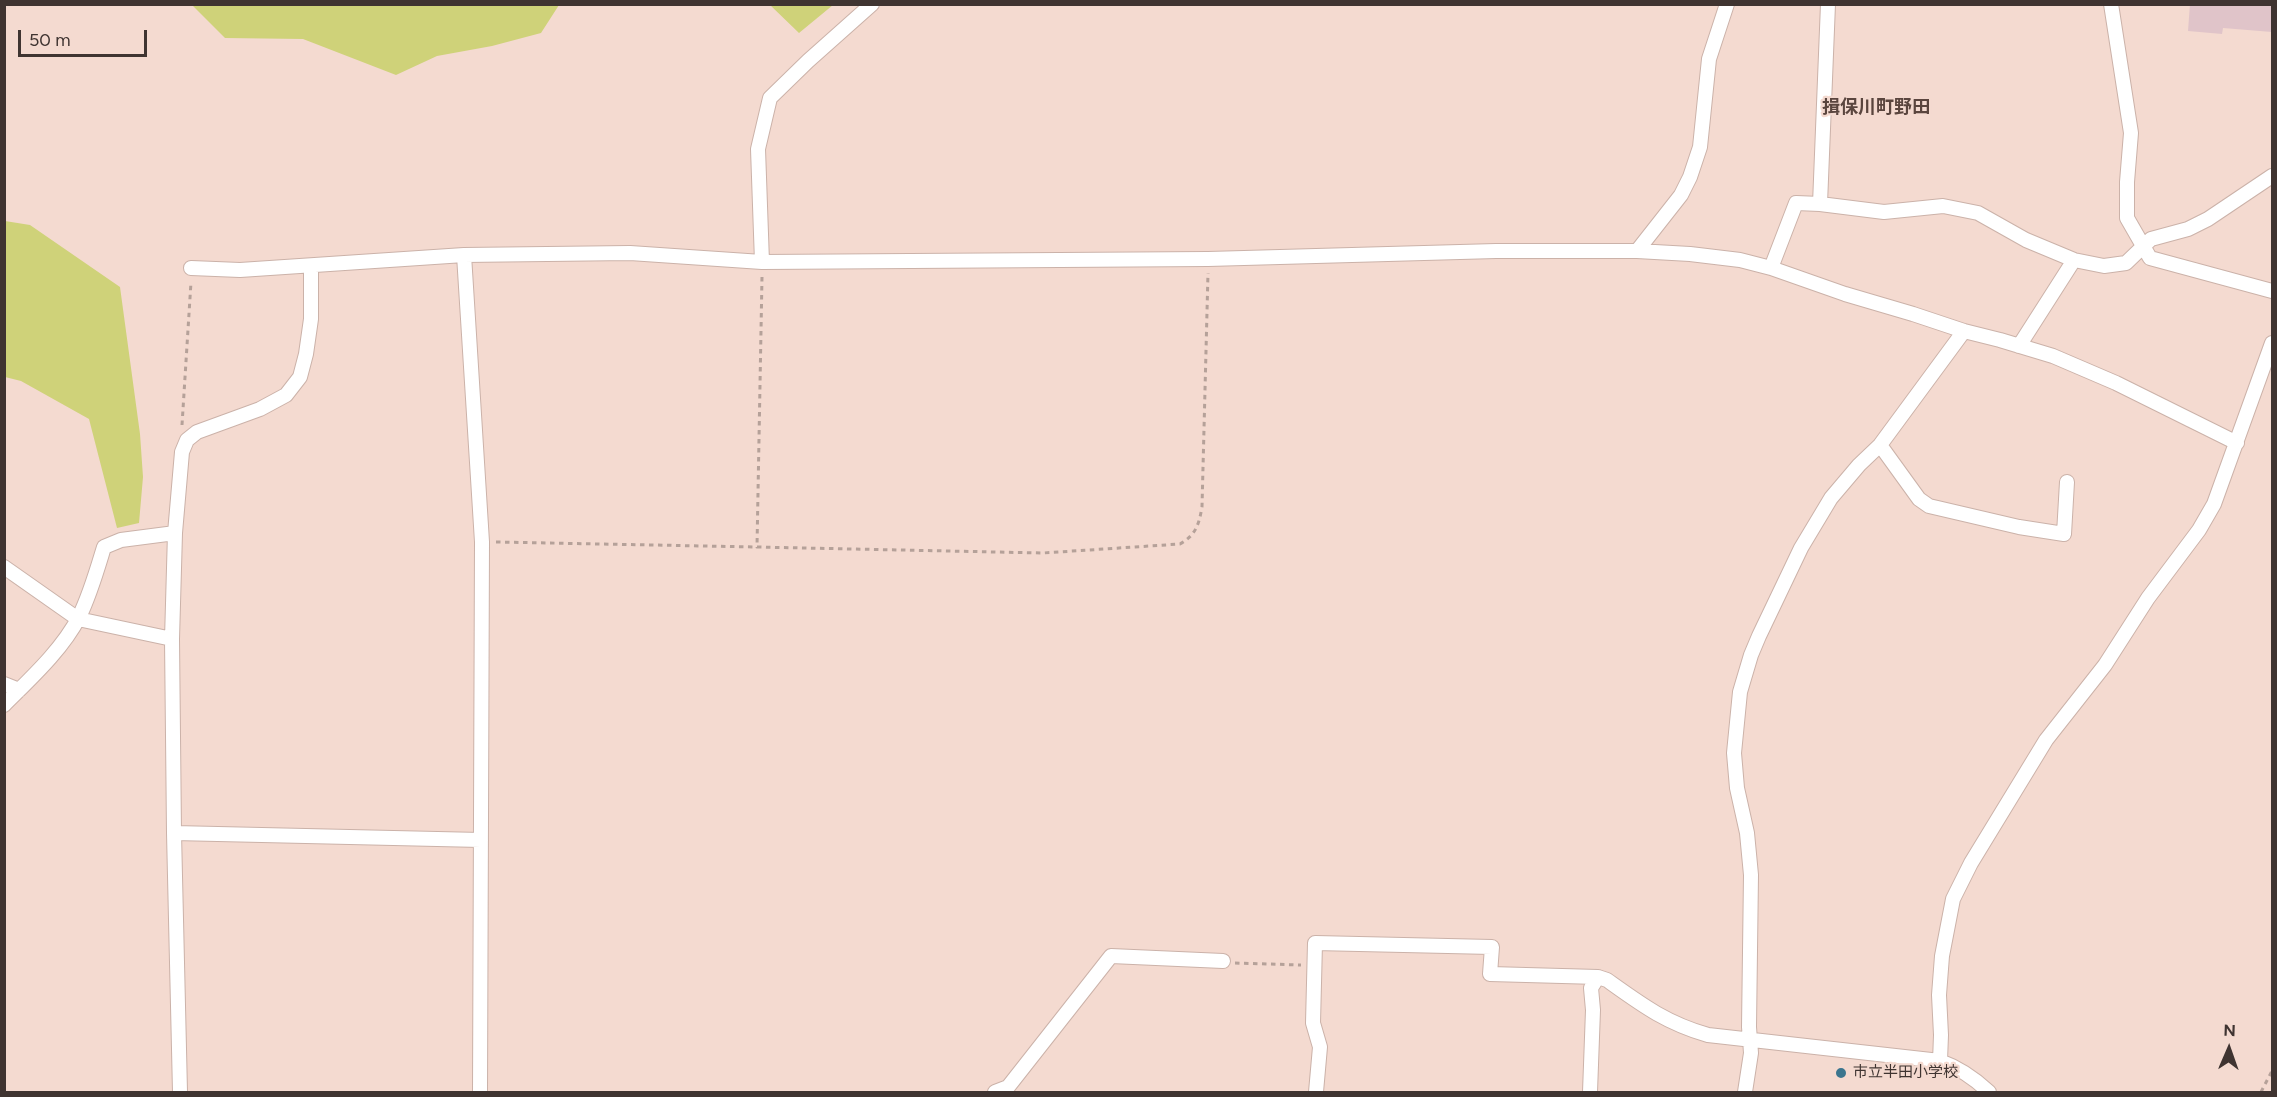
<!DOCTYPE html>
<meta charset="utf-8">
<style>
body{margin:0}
#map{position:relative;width:2277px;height:1097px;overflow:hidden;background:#f4dad0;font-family:Figtree,sans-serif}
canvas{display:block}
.frame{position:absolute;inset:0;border:6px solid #3f3431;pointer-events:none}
.north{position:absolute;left:2199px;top:1019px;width:60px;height:60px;-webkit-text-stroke:4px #f4dad0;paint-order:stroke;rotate:2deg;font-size:16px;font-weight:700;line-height:24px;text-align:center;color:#3f3431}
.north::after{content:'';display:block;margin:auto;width:21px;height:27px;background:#3f3431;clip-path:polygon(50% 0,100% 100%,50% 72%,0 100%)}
.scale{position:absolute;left:18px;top:30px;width:129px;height:27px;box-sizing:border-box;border:3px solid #3f3431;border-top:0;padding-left:8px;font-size:18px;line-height:21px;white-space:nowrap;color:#3f3431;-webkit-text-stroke:4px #f4dad0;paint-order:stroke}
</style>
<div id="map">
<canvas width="2277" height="1097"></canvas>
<div class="frame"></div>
<div class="north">N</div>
<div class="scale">50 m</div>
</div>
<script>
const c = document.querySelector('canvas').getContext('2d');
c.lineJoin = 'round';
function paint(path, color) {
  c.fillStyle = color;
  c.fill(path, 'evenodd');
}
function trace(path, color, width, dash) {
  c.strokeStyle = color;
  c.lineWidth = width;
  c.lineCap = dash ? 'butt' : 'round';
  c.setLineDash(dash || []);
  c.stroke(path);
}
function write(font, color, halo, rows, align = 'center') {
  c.font = font + ' Figtree,"Noto Sans JP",sans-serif';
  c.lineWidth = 4.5;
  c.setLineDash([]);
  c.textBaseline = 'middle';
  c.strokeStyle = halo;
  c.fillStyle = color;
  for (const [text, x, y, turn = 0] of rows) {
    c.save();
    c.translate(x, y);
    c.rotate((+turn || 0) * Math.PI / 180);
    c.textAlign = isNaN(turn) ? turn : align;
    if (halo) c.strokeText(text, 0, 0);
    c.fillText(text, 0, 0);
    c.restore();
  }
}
paint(new Path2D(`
 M191 4H559V5L541 33 492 46 437 56 396 75 303 39 225 38Z
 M770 5H833L799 33Z
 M5 221 30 225 120 287 140 434 143 477 139 523 117 528 89 419 21 381 5 377Z`), '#cfd279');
paint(new Path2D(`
 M2190 4H2272V32L2223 28 2222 34 2188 31Z`), '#e0c4c9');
const minor = new Path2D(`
 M2111 4 2131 133 2127 182V218L2150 258 2272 291
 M1820 204 1828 4
 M1637 251 1681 195 1690 177 1700 147 1709 59 1727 4
 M464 255 482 542 480 1092
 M762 262 758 149 770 98 808 61 872 4
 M191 268 240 270 464 255 630 253 762 262 1208 259 1496 251H1637L1690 254 1740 260 1771 268 1845 294 1913 314 1964 331 2000 340 2053 356 2116 383 2237 443
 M1771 268 1796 203 1820 204 1884 212 1943 206 1978 213 2026 240 2074 260 2104 266 2126 263 2151 239 2188 229 2208 219 2272 176
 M2019 346 2074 260
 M1880 445 1919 499 1929 506 2019 527 2064 534 2067 482
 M4 567 78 619 172 639
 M4 684 19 690
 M4 705C30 679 62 650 79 617 90 595 97 570 104 547L121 540 175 533
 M174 833 481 840
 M1940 1061 1941 1035 1939 995 1942 956 1953 899 1971 863 2046 740 2105 665 2148 598 2199 530 2214 504 2272 343
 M180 1092 174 833 172 639 175 533 182 452 187 440 197 432 260 409 286 395 300 377 306 354 311 319V266
 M995 1092 1008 1087 1111 956 1223 961
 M1316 1092 1320 1047 1313 1023 1315 943 1492 947 1490 974 1598 977 1607 980C1642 1005 1666 1023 1708 1035L1940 1061C1960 1068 1974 1078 1989 1092
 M1590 1092 1593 1010 1591 988 1598 977
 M1745 1092 1751 1053 1749 1027 1751 875 1747 833 1737 788 1734 753 1740 692 1751 655 1759 636 1801 548 1831 498 1859 465 1880 445 1964 331`);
trace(minor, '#cbb2a9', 16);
trace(new Path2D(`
 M762 277 757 547 1043 553 1180 544C1196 535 1199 524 1202 507L1208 273
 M182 425 191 282
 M496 542 756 547
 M1235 963 1301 965
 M2261 1092 2272 1071`), '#b5a199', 3, [4.5, 4.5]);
trace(minor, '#fff', 14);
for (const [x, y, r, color] of [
 [1841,1073,6,"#3b758e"]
]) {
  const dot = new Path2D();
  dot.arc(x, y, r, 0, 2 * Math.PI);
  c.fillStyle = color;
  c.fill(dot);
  trace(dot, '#f4dad0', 2);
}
write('15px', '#3f3431', '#f4dad0', [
 ["市立半田小学校",1853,1073]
], 'left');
write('bold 18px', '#5a453e', '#f4dad0', [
 ["揖保川町野田",1876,108]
]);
</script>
